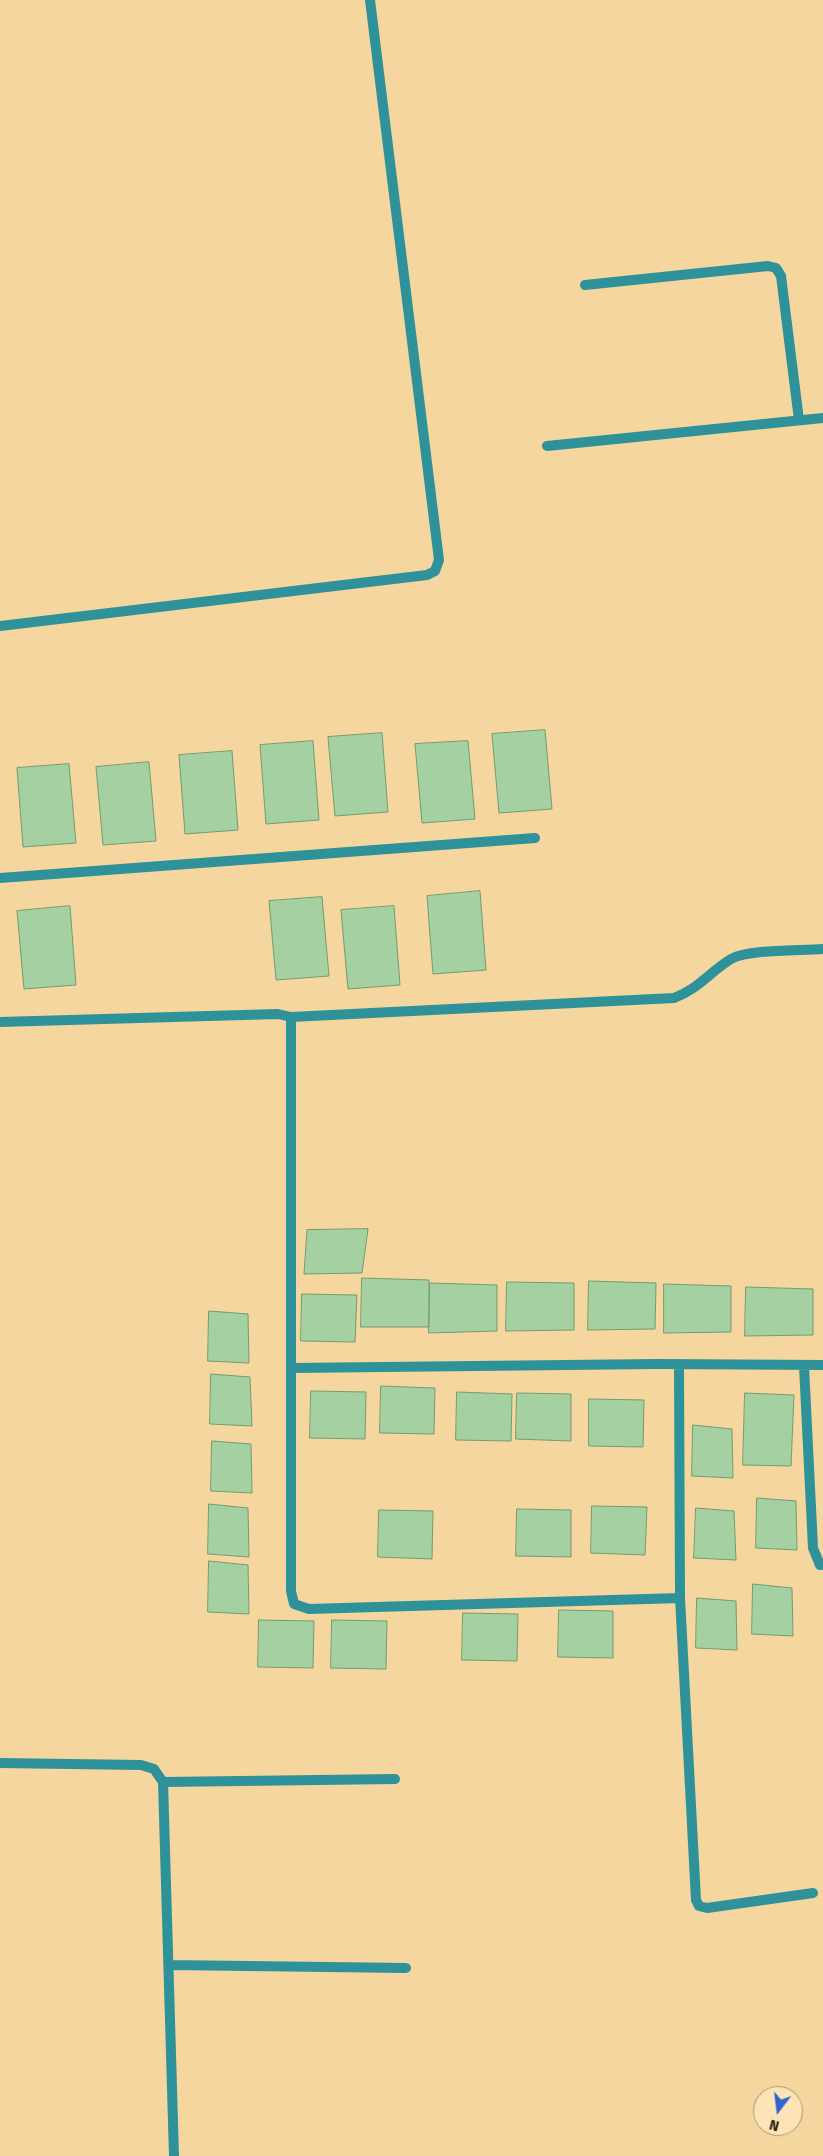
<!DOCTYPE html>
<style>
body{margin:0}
#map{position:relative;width:823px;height:2156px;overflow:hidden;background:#f4d69e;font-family:"Fira Sans",sans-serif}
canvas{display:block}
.north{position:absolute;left:753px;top:2086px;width:50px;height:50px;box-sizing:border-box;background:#fce4b7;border:1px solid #a99672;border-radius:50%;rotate:195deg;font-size:14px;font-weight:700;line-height:20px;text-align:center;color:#2c210a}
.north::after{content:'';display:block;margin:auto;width:18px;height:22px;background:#2e64d2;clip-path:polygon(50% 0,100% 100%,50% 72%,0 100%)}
</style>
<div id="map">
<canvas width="823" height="2156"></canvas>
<div class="north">N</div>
</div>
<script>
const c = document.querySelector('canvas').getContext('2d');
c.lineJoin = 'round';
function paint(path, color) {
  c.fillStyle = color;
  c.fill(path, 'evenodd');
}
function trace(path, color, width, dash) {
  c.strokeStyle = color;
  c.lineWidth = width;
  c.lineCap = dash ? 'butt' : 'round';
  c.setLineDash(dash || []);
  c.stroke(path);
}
const building = new Path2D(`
 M545 730 552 809 499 813 492 734Z
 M382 733 388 812 335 816 328 737Z
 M313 741 319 820 266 824 260 745Z
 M468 741 475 819 422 823 415 744Z
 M232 751 238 830 185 834 179 755Z
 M149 762 156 841 103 845 96 767Z
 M69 764 76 843 23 847 17 768Z
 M480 891 486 970 433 974 427 896Z
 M322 897 329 976 276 980 269 901Z
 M70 906 76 985 24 989 17 911Z
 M394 906 400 985 348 989 341 910Z
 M368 1229 362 1273 304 1274 307 1230Z
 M362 1278 429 1280V1327H361Z
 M589 1281 656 1283 655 1329 588 1330Z
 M507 1282 574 1283V1330L506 1331Z
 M430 1283 497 1285V1331L429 1333Z
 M664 1284 731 1286V1332L664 1333Z
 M746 1287 813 1289V1335L745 1336Z
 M302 1294 357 1295 355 1342 301 1341Z
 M209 1311 248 1314 249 1363 208 1361Z
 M211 1374 250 1377 252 1426 210 1424Z
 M381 1386 435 1388 434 1434 380 1433Z
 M311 1391 366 1392 365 1439 310 1438Z
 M457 1392 512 1394 511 1441 456 1440Z
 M517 1393 571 1394V1441L516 1439Z
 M745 1393 794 1395 791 1466 743 1465Z
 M589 1399 644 1400 643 1447 589 1446Z
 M693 1425 732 1429 733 1478 692 1476Z
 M212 1441 251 1444 252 1493 211 1491Z
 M757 1498 796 1501 797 1550 756 1548Z
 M209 1504 248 1508 249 1557 208 1554Z
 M592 1506 647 1507 645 1555 591 1553Z
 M696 1508 734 1511 736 1560 694 1558Z
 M517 1509 571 1510V1557L516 1556Z
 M379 1510 433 1511 432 1559 378 1557Z
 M209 1561 248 1565 249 1614 208 1612Z
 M753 1584 792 1588 793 1636 752 1634Z
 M697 1598 736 1601 737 1650 696 1648Z
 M559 1610 613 1611V1658L558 1657Z
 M463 1613 518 1614 517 1661 462 1660Z
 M259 1620 314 1621 313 1668 258 1667Z
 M332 1620 387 1621 386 1669 331 1668Z`);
paint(building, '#a5d0a1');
trace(building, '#739c6f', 1);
trace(new Path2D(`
 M291 1017 674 998C697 990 711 971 731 959 749 949 801 951 823 949`), '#2f9199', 10);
trace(new Path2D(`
 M585 285 768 266 776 268 781 276 799 420
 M547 446 823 418
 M0 626 427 575 435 571 439 560 370 0
 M0 878 535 838
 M0 1022 278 1014 291 1017V1591L294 1604 309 1609 680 1598
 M679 1364 680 1598 696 1900 699 1906 707 1908 813 1893
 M804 1366 813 1548 820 1565H823
 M292 1368 657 1364 823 1365
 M0 1763 141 1765 154 1769 163 1782 174 2156
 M163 1782 395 1779
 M169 1965 406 1968`), '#2f9199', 10);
</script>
